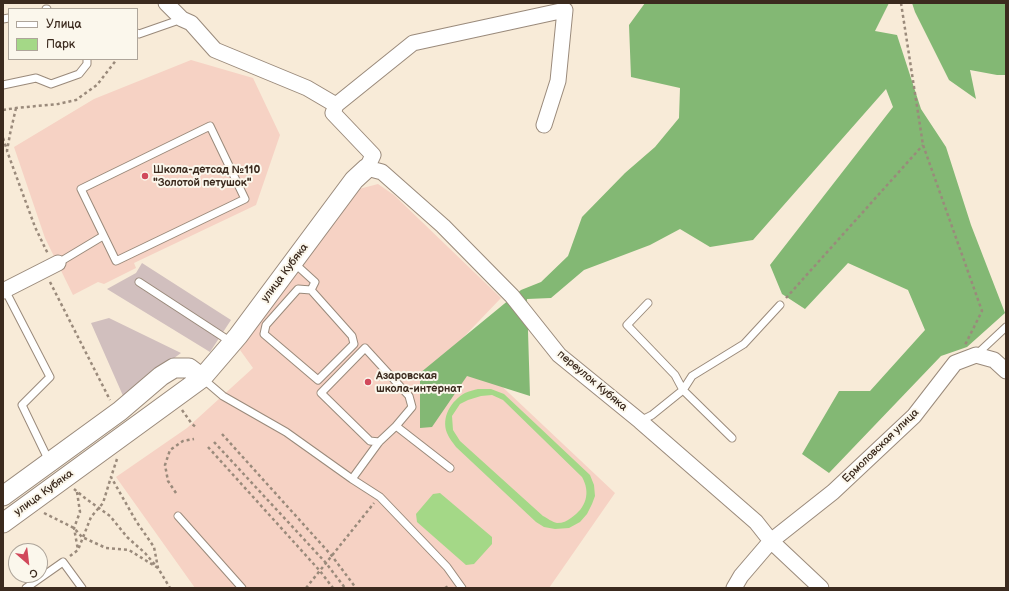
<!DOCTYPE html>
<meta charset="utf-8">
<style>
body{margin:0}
#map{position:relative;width:1009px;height:591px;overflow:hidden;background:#f8ebd8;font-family:"Balsamiq Sans",sans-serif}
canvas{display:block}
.frame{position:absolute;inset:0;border:4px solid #3b2a1e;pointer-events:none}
.legend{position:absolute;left:8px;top:8px;width:130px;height:52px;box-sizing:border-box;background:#fbf7ec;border:1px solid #aea59a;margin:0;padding:5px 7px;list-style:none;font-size:12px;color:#3b2a1e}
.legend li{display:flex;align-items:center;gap:8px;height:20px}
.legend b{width:20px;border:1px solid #aea59a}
.north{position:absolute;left:8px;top:543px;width:40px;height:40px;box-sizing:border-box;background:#fbf7ec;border:1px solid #aea59a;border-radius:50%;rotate:152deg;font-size:11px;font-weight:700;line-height:16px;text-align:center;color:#3b2a1e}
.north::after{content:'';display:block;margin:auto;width:14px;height:18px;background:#d1495b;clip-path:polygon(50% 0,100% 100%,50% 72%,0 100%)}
</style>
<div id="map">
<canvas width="1009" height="591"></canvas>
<div class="frame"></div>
<ul class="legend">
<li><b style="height:5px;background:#fff"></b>Улица</li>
<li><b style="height:11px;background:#a4d887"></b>Парк</li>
</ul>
<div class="north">С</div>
</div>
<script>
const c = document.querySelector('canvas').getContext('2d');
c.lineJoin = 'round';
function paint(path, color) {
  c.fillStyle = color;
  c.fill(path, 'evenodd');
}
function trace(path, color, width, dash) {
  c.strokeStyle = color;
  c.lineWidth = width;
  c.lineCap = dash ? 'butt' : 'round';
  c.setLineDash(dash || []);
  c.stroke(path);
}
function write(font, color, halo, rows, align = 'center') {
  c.font = font + ' "Balsamiq Sans",sans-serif';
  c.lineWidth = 4;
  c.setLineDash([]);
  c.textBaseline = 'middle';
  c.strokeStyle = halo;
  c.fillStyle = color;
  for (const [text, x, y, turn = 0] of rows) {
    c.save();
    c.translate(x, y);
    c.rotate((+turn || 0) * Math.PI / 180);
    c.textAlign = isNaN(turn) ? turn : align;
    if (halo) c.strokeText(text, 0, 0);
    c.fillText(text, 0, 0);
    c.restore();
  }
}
paint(new Path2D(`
 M191 60 253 78 280 135 256 205 134 263 136 268 104 284 98 282 73 295 45 238 14 147 94 99Z
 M378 184 394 195 501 298 457 344 615 493 549 588H195L116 477 187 428 253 368 240 350 359 189Z`), '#f6d2c4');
paint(new Path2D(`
 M142 263 231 320 210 352 107 289 136 273Z
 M109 318 181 353 151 375 124 398 91 323Z`), '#d1bfbe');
paint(new Path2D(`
 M478 389H491L504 394 590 475 594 485 595 496 592 504 587 514 580 522 569 528 555 529 544 527 536 522 456 447C453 443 449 438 447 433 441 417 451 401 465 393 469 391 474 390 478 389ZM492 395 503 400 582 477C591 493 586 508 571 518 567 521 563 523 557 523 552 522 547 518 543 516L460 441 453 430 452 416 460 404 468 400 481 396Z
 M440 493 492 537V544L474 564 466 565 417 522 416 514 433 494Z`), '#a4d887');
paint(new Path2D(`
 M645 3H889L875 31 897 35 921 109 946 147 971 225 1005 313 967 347 941 356 829 473 802 454 839 391H870L925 330 908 290 848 263 805 309 782 294 770 265 893 107 886 89 753 240 710 247 680 229 650 245 584 270 551 298 527 299 530 396 467 376 432 427 420 428V373L521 290 541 282 568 256 582 217 625 173 655 147 679 118 680 88 631 77 629 25Z
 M912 3H1006V75H997L970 70 976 99 949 80 915 12Z`), '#83b874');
const service = new Path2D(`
 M46 9H47
 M3 19 9 18
 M137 33 139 34 182 19
 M3 85 36 78 51 84 79 74 87 64V59
 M210 126 245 199 116 261 81 189Z
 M293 262 315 282 311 290
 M58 263 103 236
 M139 282 231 342
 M298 289 311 290 352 336 354 344 318 380 264 334 266 325Z
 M5 290 50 377 22 405 49 461
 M648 303 627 325 675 375 683 390 732 438
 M976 355 1006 327
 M202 378 223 396 286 432 352 479 380 497 447 567 462 588
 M640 421 652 415 683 390 692 376 744 344 780 305
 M379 442 370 441 321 393 365 348 409 396 412 407 396 426
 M352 479 379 442 396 426 450 468
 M178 516 242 588
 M26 588 63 562 82 588`);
const minor = new Path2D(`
 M166 3 182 19 191 23 215 50 307 88 336 105 333 113 373 155 367 168 382 172 443 226 512 296 559 355 640 421 756 522 771 541 833 492 914 416 955 363 976 355 994 360 1006 371
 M336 105 413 43 565 10 558 81 544 125
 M3 291 58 263
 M734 588 741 576 771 541 821 588`);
const tertiary = new Path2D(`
 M3 496 120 411 161 376 174 368H189L202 378
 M3 523 202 378 238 336 354 180 367 168`);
trace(service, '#9a8a7b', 9);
trace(minor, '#9a8a7b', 17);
trace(tertiary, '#9a8a7b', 21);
trace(new Path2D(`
 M901 3 923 145 982 311 965 345
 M16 108 10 134 7 151 35 227 48 254
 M3 110 16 108 58 104 76 100 97 85 117 59
 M3 138 7 150
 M50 282 110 400
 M786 298 923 145
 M182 410 192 424 197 428
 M222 434 332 556 356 588
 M214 442 326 563 345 588
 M208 447 320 571 333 588
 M117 459 111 477 136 521 154 547 158 568 170 588
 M74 489 85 498 110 516 127 537 145 553 156 566
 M77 492 80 512 74 528 78 550
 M176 493 168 481 165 465 170 450 183 441 194 439
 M44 513 74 528 82 537 106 548 129 550 158 568
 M70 556 78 550 91 517 103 503 111 477
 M306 588 374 503
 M445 588 450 585`), '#9a8a7b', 2.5, [3, 3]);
trace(service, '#fff', 7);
trace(minor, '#fff', 15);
trace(tertiary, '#fff', 19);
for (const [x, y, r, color] of [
 [145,176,4,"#d1495b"],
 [368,382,4,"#d1495b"]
]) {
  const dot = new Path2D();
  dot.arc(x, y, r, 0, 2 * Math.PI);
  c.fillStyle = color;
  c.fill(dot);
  trace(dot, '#fbf7ec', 1.5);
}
write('bold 11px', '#3b2a1e', '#fbf7ec', [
 ["Школа-детсад №110",153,170],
 ["\"Золотой петушок\"",153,183],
 ["Азаровская",376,376],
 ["школа-интернат",376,389]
], 'left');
write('11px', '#3b2a1e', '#fbf7ec', [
 ["улица Кубяка",285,273,-53],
 ["переулок Кубяка",592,381,40],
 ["Ермоловская улица",881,446,-44],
 ["улица Кубяка",44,493,-36]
]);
</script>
